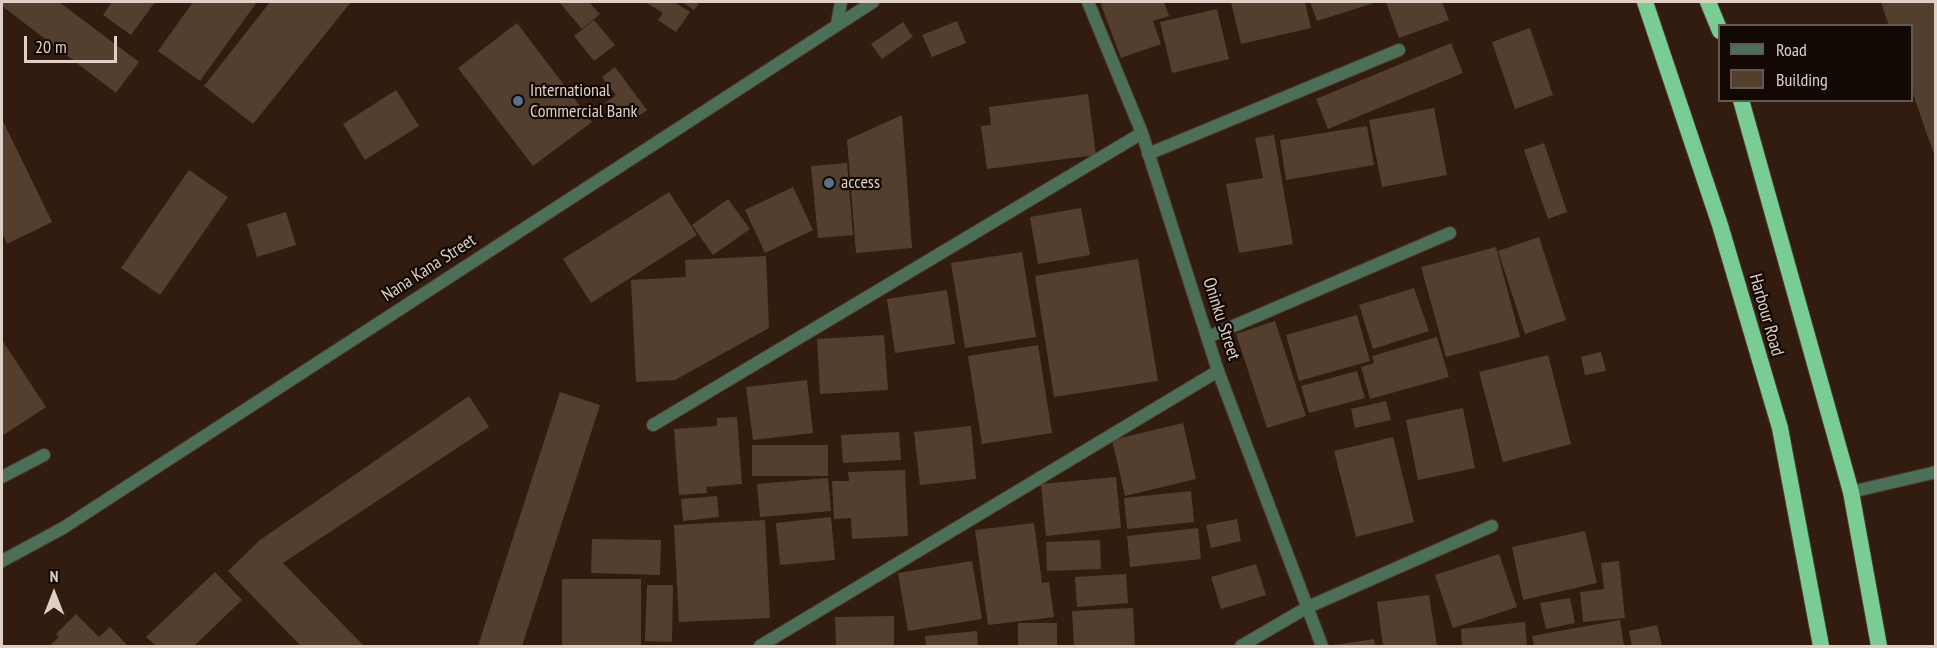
<!DOCTYPE html>
<style>
body{margin:0}
#map{position:relative;width:1937px;height:648px;overflow:hidden;background:#311c0f;font-family:"PT Sans Narrow",sans-serif}
canvas{display:block}
.frame{position:absolute;inset:0;border:3px solid #decfc7;pointer-events:none}
.legend{position:absolute;left:1718px;top:24px;width:195px;height:78px;box-sizing:border-box;background:#120905;border:2px solid #645853;margin:0;padding:8px 10px;list-style:none;font-size:18px;color:#decfc7}
.legend li{display:flex;align-items:center;gap:12px;height:30px}
.legend b{width:30px;border:2px solid #645853}
.north{position:absolute;left:24px;top:564px;width:60px;height:60px;-webkit-text-stroke:4px #120905;paint-order:stroke;rotate:0deg;font-size:16px;font-weight:700;line-height:24px;text-align:center;color:#decfc7}
.north::after{content:'';display:block;margin:auto;width:21px;height:27px;background:#decfc7;clip-path:polygon(50% 0,100% 100%,50% 72%,0 100%)}
.scale{position:absolute;left:24px;top:36px;width:93px;height:27px;box-sizing:border-box;border:3px solid #decfc7;border-top:0;padding-left:8px;font-size:18px;line-height:21px;white-space:nowrap;color:#decfc7;-webkit-text-stroke:4px #120905;paint-order:stroke}
</style>
<div id="map">
<canvas width="1937" height="648"></canvas>
<div class="frame"></div>
<ul class="legend">
<li><b style="height:8px;background:#4c6f57"></b>Road</li>
<li><b style="height:16px;background:#543f2e"></b>Building</li>
</ul>
<div class="north">N</div>
<div class="scale">20 m</div>
</div>
<script>
const c = document.querySelector('canvas').getContext('2d');
c.lineJoin = 'round';
function paint(path, color) {
  c.fillStyle = color;
  c.fill(path, 'evenodd');
}
function trace(path, color, width, dash) {
  c.strokeStyle = color;
  c.lineWidth = width;
  c.lineCap = dash ? 'butt' : 'round';
  c.setLineDash(dash || []);
  c.stroke(path);
}
function write(font, color, halo, rows, align = 'center') {
  c.font = font + ' "PT Sans Narrow",sans-serif';
  c.lineWidth = 4.5;
  c.setLineDash([]);
  c.textBaseline = 'middle';
  c.strokeStyle = halo;
  c.fillStyle = color;
  for (const [text, x, y, turn = 0] of rows) {
    c.save();
    c.translate(x, y);
    c.rotate((+turn || 0) * Math.PI / 180);
    c.textAlign = isNaN(turn) ? turn : align;
    if (halo) c.strokeText(text, 0, 0);
    c.fillText(text, 0, 0);
    c.restore();
  }
}
paint(new Path2D(`
 M2 2H59L139 62 116 93 2 6Z
 M112 2H155L131 35 103 15Z
 M193 2H257L200 81 158 51Z
 M270 2H351L253 124 204 86Z
 M559 2H589L600 14 582 29Z
 M645 2H674L690 12 676 32 658 20 663 13Z
 M682 2H700L694 10Z
 M1100 2H1164L1169 16 1153 21 1161 44 1121 58Z
 M1231 2H1305L1311 28 1241 44Z
 M1310 2H1377L1317 21Z
 M1386 2H1442L1449 20 1399 38Z
 M1881 2H1936V160L1912 91V26H1889Z
 M1217 9 1229 59 1172 73 1160 22Z
 M594 20 615 45 594 61 574 36Z
 M957 21 966 43 932 57 922 35Z
 M903 22 913 37 882 59 871 44Z
 M517 23 592 122 533 166 458 68Z
 M1530 28 1553 95 1515 109 1492 42Z
 M1451 43 1463 73 1328 129 1316 99Z
 M615 67 647 110 633 120 626 111 616 119 605 103 616 95 602 77Z
 M396 90 419 126 365 160 343 124Z
 M1088 94 1096 155 987 169 981 126 991 125 989 107Z
 M1434 108 1447 175 1382 187 1369 120Z
 M902 115 912 248 856 253 847 140Z
 M2 119 52 222 7 244 2 233Z
 M1367 126 1374 165 1286 180 1280 140Z
 M1274 135 1293 244 1239 253 1226 184 1263 178 1255 138Z
 M1544 143 1567 212 1548 219 1524 150Z
 M847 163 853 235 818 238 811 166Z
 M189 170 228 197 160 295 121 268Z
 M793 187 813 230 765 253 745 210Z
 M669 192 697 235 591 303 563 259Z
 M728 199 750 229 713 255 692 225Z
 M1081 208 1090 255 1038 264 1030 217Z
 M286 212 296 245 257 257 247 224Z
 M1539 237 1566 320 1525 334 1498 251Z
 M1496 247 1520 337 1446 357 1421 267Z
 M1022 252 1036 337 965 348 951 263Z
 M766 256 769 328 675 380 636 382 631 280 686 277 685 260Z
 M1138 259 1158 381 1054 397 1035 276Z
 M1414 288 1429 331 1373 349 1359 305Z
 M947 290 955 344 895 353 887 299Z
 M1357 315 1370 361 1299 381 1286 335Z
 M1275 321 1306 416 1267 428 1236 334Z
 M884 335 888 390 820 394 817 339Z
 M1437 337 1449 377 1370 399 1361 367 1374 363 1372 356Z
 M2 340 46 407 2 436Z
 M1038 345 1052 433 982 444 968 356Z
 M1601 352 1606 371 1585 375 1581 357Z
 M1548 355 1571 444 1503 462 1479 372Z
 M1357 371 1365 398 1309 413 1301 386Z
 M807 380 813 433 753 440 746 387Z
 M560 392 600 405 522 646H478Z
 M469 396 489 427 283 563 364 646H301L228 571 260 540Z
 M1386 401 1391 420 1355 428 1351 409Z
 M1463 408 1475 468 1418 480 1406 420Z
 M737 417 742 484 706 487 707 493 679 495 674 429 717 426V418Z
 M1183 423 1196 479 1125 496 1112 440Z
 M971 426 976 479 920 485 914 432Z
 M899 432 901 460 843 463 841 435Z
 M1393 437 1414 522 1356 537 1334 451Z
 M752 445H828V476H752Z
 M905 470 908 536 852 539 851 518 834 519 832 481H849L848 472Z
 M1116 477 1121 528 1046 536 1041 484Z
 M828 478 831 511 760 517 757 484Z
 M1191 491 1194 522 1127 529 1124 498Z
 M717 496 719 517 683 521 681 499Z
 M831 517 835 560 780 565 776 523Z
 M1237 519 1241 541 1211 548 1206 525Z
 M765 520 770 618 679 622 674 525Z
 M1034 523 1042 583 1049 582 1054 617 988 625 975 530Z
 M1198 528 1201 559 1130 567 1127 536Z
 M1585 531 1597 583 1523 600 1512 547Z
 M592 539 661 540 660 575 591 573Z
 M1100 540 1101 569 1047 571 1046 542Z
 M1499 554 1517 607 1453 628 1435 575Z
 M972 561 982 619 908 631 898 573Z
 M1619 561 1625 618 1583 622 1580 592 1604 589 1601 563Z
 M1256 564 1266 595 1221 609 1211 577Z
 M215 572 242 600 194 646H156L146 637Z
 M1126 574 1128 603 1077 607 1075 577Z
 M562 579H641V646H562Z
 M647 585H673L672 642 645 641Z
 M1429 595 1437 646H1383L1377 602Z
 M1570 598 1575 623 1546 629 1540 603Z
 M1133 608 1135 646H1074L1072 611Z
 M76 614 99 637 110 627 128 646H49L59 637 56 634Z
 M894 616V646H836L835 617Z
 M1620 620 1624 646H1534L1532 636Z
 M1525 622 1527 646H1462L1461 629Z
 M1018 623H1057V646H1018Z
 M1657 625 1662 646H1632L1629 631Z
 M977 631 978 646H926L925 636Z
 M1374 639 1375 646H1335L1334 645Z`), '#543f2e');
const service = new Path2D(`
 M2 477 44 455
 M1851 492 1936 472`);
const minor = new Path2D(`
 M1148 154 1399 50
 M1208 337 1450 233
 M653 425 1142 133
 M760 646 1218 371
 M1241 646 1308 607 1492 526`);
const tertiary = new Path2D(`
 M1088 2 1142 133 1218 371 1322 646
 M837 24 841 2
 M2 561 63 528 873 2`);
const trunk = new Path2D(`
 M1645 2 1720 225 1780 428 1821 646
 M1708 2 1720 31
 M1741 100 1851 492 1879 646`);
trace(service, '#4d392c', 14);
trace(minor, '#4d392c', 14);
trace(tertiary, '#4d392c', 14);
trace(trunk, '#4d392c', 18);
trace(service, '#4c6f57', 12);
trace(minor, '#4c6f57', 12);
trace(tertiary, '#4c6f57', 12);
trace(trunk, '#7acc95', 16);
for (const [x, y, r, color] of [
 [518,101,6,"#5c6f8a"],
 [829,183,6,"#5c6f8a"]
]) {
  const dot = new Path2D();
  dot.arc(x, y, r, 0, 2 * Math.PI);
  c.fillStyle = color;
  c.fill(dot);
  trace(dot, '#120905', 2);
}
write('18px', '#decfc7', '#120905', [
 ["International",530,91],
 ["Commercial Bank",530,112],
 ["access",841,183]
], 'left');
write('18px', '#decfc7', '#120905', [
 ["Nana Kana Street",429,268,-33],
 ["Harbour Road",1766,315,74],
 ["Oninku Street",1221,319,72]
]);
</script>
